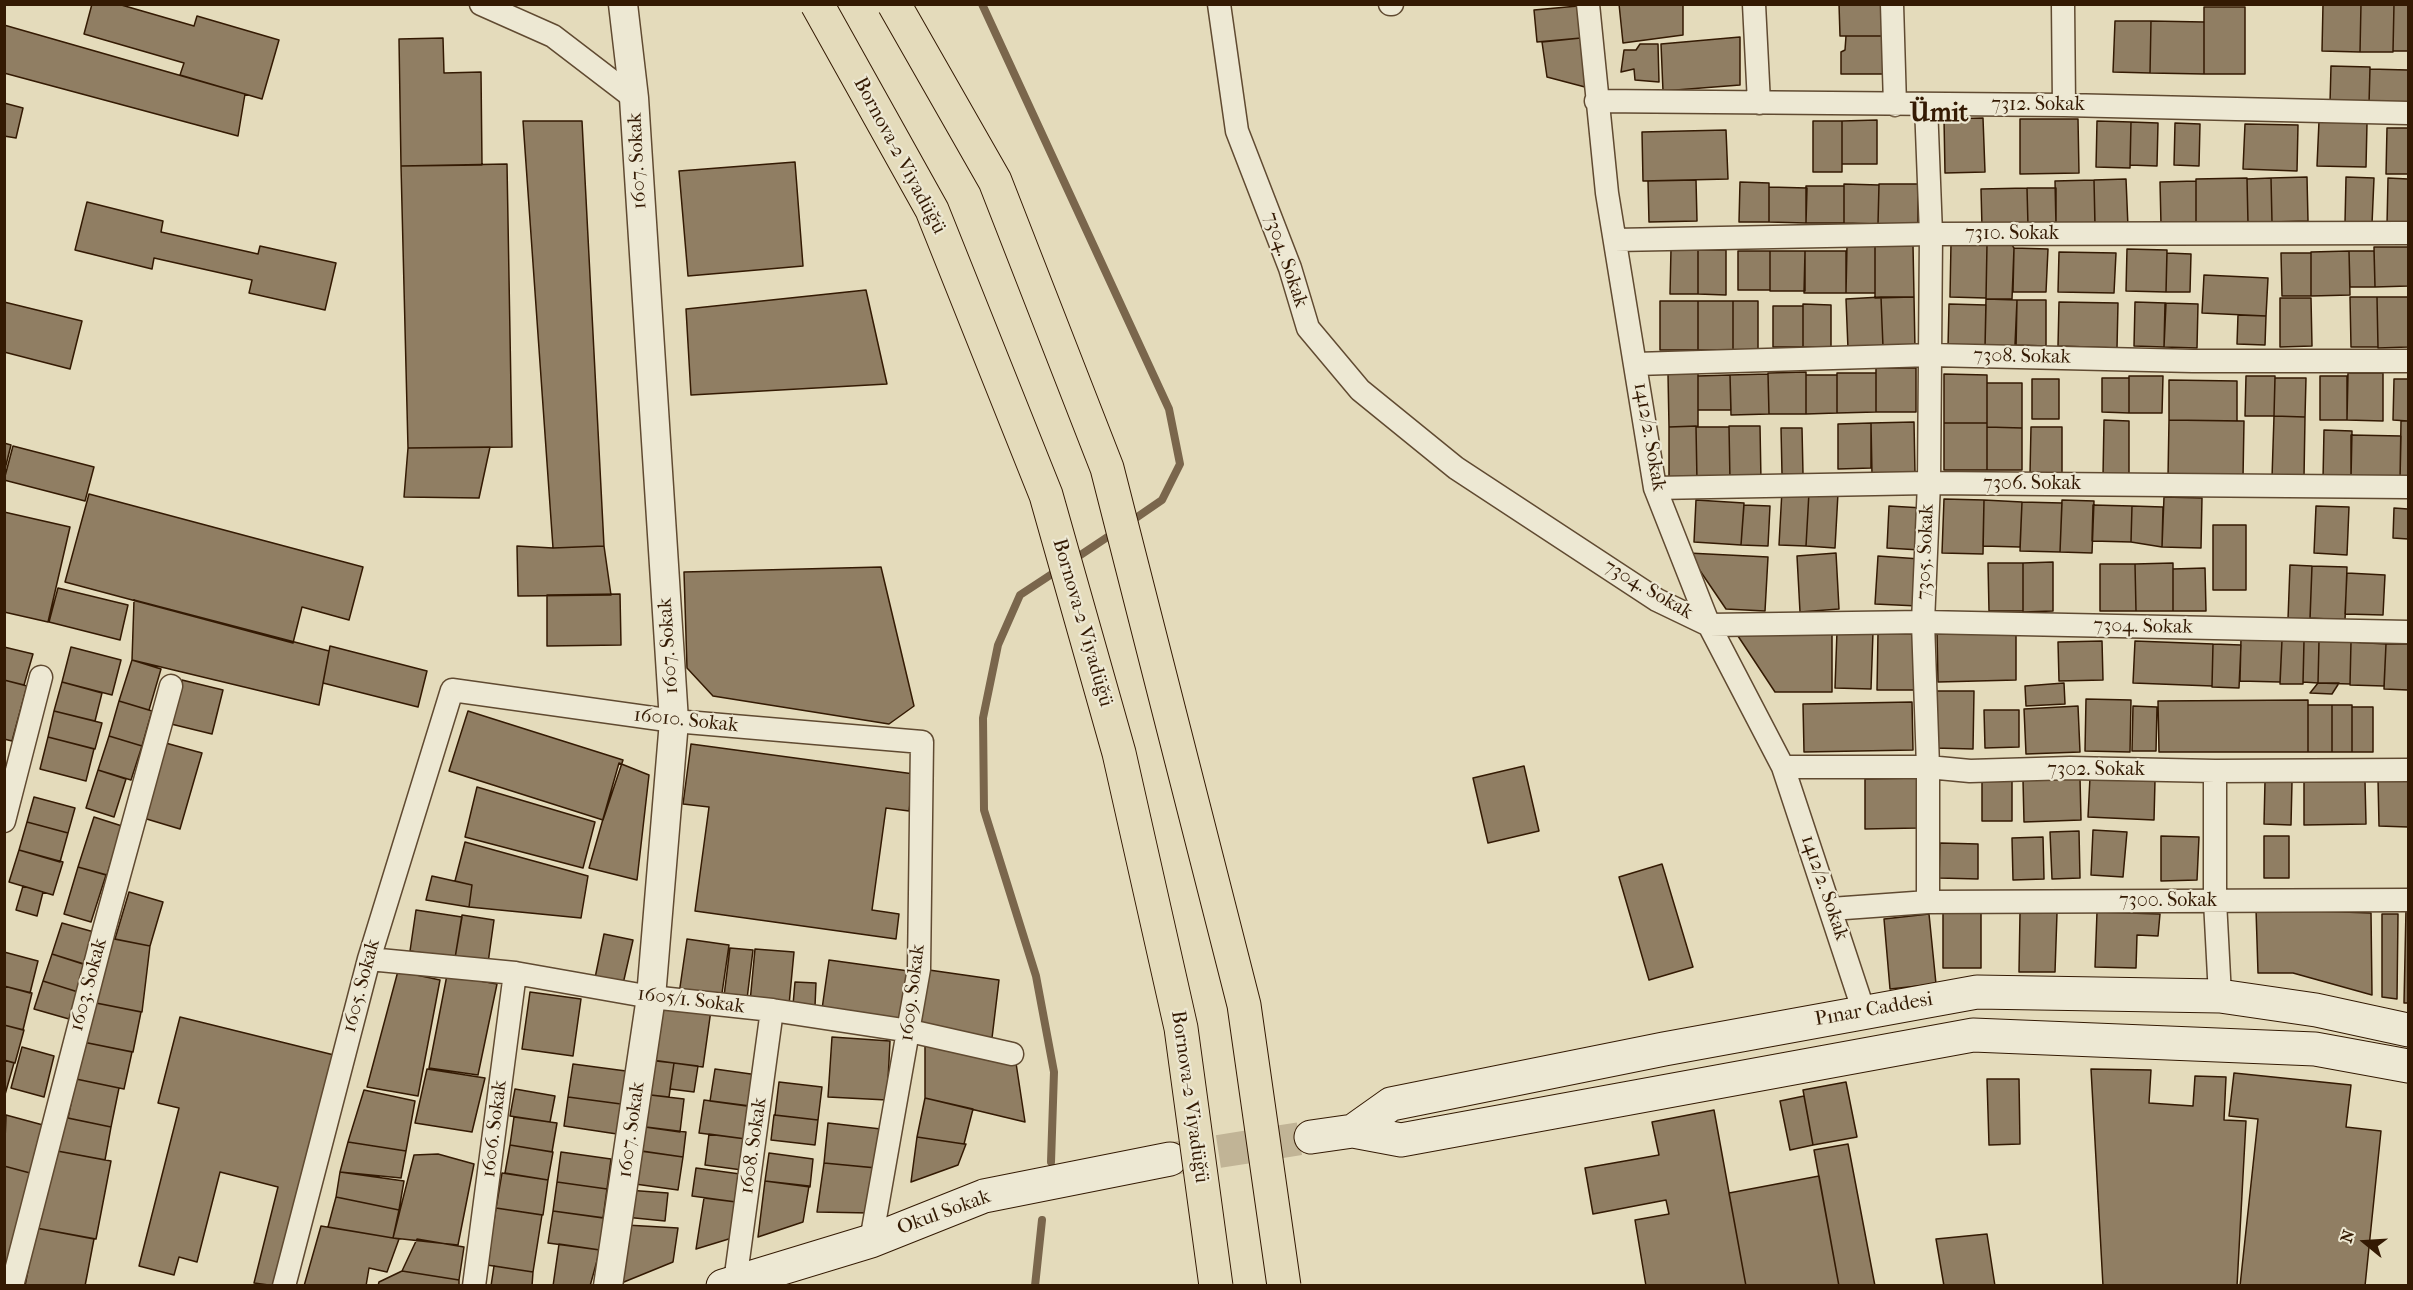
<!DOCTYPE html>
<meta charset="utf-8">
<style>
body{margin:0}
#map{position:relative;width:2413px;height:1290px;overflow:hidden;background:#e4dbbb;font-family:"IM FELL French Canon",serif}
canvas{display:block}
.frame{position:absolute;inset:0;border:6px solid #341a03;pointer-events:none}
.north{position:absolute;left:2335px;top:1212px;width:60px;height:60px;-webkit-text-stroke:4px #ede8d3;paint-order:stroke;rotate:288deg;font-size:16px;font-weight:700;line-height:24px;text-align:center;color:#341a03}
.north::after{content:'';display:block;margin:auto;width:21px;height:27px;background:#341a03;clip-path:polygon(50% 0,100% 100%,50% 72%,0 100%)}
</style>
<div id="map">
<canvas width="2413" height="1290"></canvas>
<div class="frame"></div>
<div class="north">N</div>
</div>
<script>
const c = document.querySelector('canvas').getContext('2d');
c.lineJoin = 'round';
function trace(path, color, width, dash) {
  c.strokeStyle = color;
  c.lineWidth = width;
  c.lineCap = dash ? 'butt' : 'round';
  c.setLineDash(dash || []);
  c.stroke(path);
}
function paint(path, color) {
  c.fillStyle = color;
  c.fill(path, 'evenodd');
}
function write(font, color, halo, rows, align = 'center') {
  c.font = font + ' "IM FELL French Canon",serif';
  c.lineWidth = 4.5;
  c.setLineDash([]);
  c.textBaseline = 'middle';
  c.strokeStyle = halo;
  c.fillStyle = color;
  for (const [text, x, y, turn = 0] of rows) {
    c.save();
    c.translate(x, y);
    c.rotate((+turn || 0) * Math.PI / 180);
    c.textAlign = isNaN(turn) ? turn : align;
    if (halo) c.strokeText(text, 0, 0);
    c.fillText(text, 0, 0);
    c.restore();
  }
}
trace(new Path2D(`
 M982 4 1169 409 1180 464 1162 500 1130 522
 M1073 560 1115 532
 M1051 1162 1054 1072 1036 976 984 810 983 718 998 645 1020 595 1058 570
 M1035 1286 1042 1220`), '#7a664c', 8);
const building = new Path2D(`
 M92 4H118L194 26 197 16 279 40 262 99 180 75 184 63 84 34Z
 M1619 4H1683V35L1623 43Z
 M1839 4H1889V36H1840Z
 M2323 4H2361L2360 52 2322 51Z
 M2361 4H2394L2393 52H2360Z
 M2394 4H2408V51H2393Z
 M1578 6 1581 38 1537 42 1534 10Z
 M2204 7H2245V74H2204Z
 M2115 21H2151L2150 73 2113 72Z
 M2151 21 2204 22V74L2150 73Z
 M4 25 245 94 238 136 4 73Z
 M1846 36H1889L1890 74H1841V52L1845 50Z
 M1740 37V85L1663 91 1661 44Z
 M443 38 444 73 481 72 482 165 401 166 399 39Z
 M1581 38 1585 87 1547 77 1542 42Z
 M1640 44H1658L1659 82 1635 80 1634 69 1621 72 1624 50H1636Z
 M2331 66 2370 67 2369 104 2330 103Z
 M2370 69 2408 70V104H2369Z
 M4 103 23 108 16 138 4 136Z
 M1983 118 1985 172 1945 173 1944 119Z
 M2020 119H2078L2079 173 2020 174Z
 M1877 120V164H1842V121Z
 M523 121H582L604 546 553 548Z
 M1813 121H1842V172H1813Z
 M2097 121 2131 122 2130 168 2096 167Z
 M2319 121 2367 123 2366 167 2317 166Z
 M2131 122 2158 123 2157 166 2130 165Z
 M2175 123 2200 124 2199 166 2174 165Z
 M2245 124 2298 125 2297 171 2243 169Z
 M2387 128H2408V174H2386Z
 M1726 130 1728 179 1643 181 1642 132Z
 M795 162 803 266 688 276 679 171Z
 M507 164 512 447 408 448 401 166Z
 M2307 177 2308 221 2272 222 2271 178Z
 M2346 177 2374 178 2372 224 2345 223Z
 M2247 178 2248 223 2196 224V179Z
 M2271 178 2272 222 2248 223 2247 179Z
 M2388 178 2408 179V225H2387Z
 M2126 179 2128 227 2095 228 2094 180Z
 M1696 180 1697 221 1649 222 1648 181Z
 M2094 180 2095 225 2056 226 2055 181Z
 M2196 181V224L2161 225 2160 182Z
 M1740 182 1769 183V222H1739Z
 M1844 184 1879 185 1878 224 1844 223Z
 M1879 184H1918V224H1878Z
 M1806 186H1844V223H1806Z
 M1769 187 1807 188 1806 223 1769 222Z
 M2027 188 2028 226 1982 228 1981 189Z
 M2027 188H2056V226H2028Z
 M87 202 163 221 161 232 258 254 260 246 336 263 325 310 249 293 252 280 154 258 152 269 75 250Z
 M2008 239 2014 248 2012 299H1986L1987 244Z
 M1951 243 1987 244 1986 298 1950 297Z
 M1847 245H1875V293H1846Z
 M1875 245H1913L1914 297 1875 298Z
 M2374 247H2408V286L2375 287Z
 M2014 248 2048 249 2046 292H2013Z
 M1671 249H1698V294H1670Z
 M2127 249 2167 250 2166 292 2126 291Z
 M1698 250H1726V295L1698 294Z
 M1738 251H1770V290H1738Z
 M1770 251H1805V291H1770Z
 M1805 251H1846V293H1804Z
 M2349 251H2374L2375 287H2350Z
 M2349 251 2350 295 2311 296V252Z
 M2059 252 2116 253 2114 293 2058 292Z
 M2167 253 2191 254 2190 292H2166Z
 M2281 253H2311V296H2282Z
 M2204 275 2268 278 2266 316 2202 313Z
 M866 290 887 384 691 395 686 309Z
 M1881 297H1914L1915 350 1883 347Z
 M1881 297 1883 347 1848 349 1846 299Z
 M2350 297H2377L2378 347H2351Z
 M2377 297H2408V347L2378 348Z
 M2280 298H2311L2312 346 2280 347Z
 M1986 299 2017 300 2016 349 1985 348Z
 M2017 300H2046V346L2015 345Z
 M1660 301H1698V350H1660Z
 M1698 301H1733V350H1698Z
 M1733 301H1758V350H1733Z
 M4 302 82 321 70 369 4 352Z
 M2059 302 2118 303 2117 348 2058 346Z
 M2135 302 2166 303 2164 347 2134 346Z
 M2165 303 2198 304 2197 348 2164 347Z
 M1803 304 1831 305V347H1803Z
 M1949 304 1986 305 1985 348 1948 347Z
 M1773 306H1803V347H1773Z
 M2238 315 2266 316 2265 345 2237 344Z
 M1876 368H1916V412H1876Z
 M1806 372V414H1769L1768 373Z
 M1698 373V426L1669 427 1668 374Z
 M1837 373H1876V412L1837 413Z
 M2348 373H2383V421L2347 420Z
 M1768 374 1769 414 1731 415 1730 375Z
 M1944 374 1987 375V423H1944Z
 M1730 375 1731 410H1698V376Z
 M1806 375H1837V413L1806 414Z
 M2129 376H2163L2162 413H2129Z
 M2246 376H2275L2274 416H2245Z
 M2320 376H2347V420H2320Z
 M2102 378H2129V413L2102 412Z
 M2275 378H2306L2305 417 2274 416Z
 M2032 379H2059V419H2032Z
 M2394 379H2408V421L2393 420Z
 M2169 380 2237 381V421L2169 420Z
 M1987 383H2022V428L1987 427Z
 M2274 416 2305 417 2304 478H2272Z
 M2104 420 2129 421V476H2103Z
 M2169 420 2244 421 2243 478 2168 477Z
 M2401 421H2408V480H2400Z
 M1914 422 1915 474 1872 475 1871 423Z
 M1871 423V468L1838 469V424Z
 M1944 423H1987V470H1944Z
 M1696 426 1697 482H1669V427Z
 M1729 426H1760L1761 481H1730Z
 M1696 427H1729L1730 481 1697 482Z
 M1987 427 2022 428V470H1987Z
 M2031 427H2062V473L2030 474Z
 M1781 428H1802L1803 474H1782Z
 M2324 430 2352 431 2351 479H2323Z
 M2351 435 2401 436 2400 480 2351 479Z
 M4 443 11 445 4 473Z
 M13 446 94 467 85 501 4 480Z
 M490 447 479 498 404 497 408 448Z
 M1782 490 1809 492 1806 546 1779 545Z
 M1809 492 1838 493 1835 548 1806 546Z
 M89 494 363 567 349 620 302 607 293 643 65 582Z
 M2164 497 2202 498 2201 548 2162 547Z
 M1944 499 1984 500 1983 554 1942 553Z
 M1696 500 1744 503 1741 545 1694 542Z
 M1984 500 2022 502 2020 547 1983 546Z
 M2062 500 2094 501 2092 553 2060 552Z
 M2022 502 2062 503 2060 552 2020 551Z
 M1744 505 1770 506 1768 546 1741 545Z
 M2093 505 2132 506 2131 542 2092 541Z
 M1889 506 1923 508 1920 550 1887 548Z
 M2132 506 2163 507 2162 547 2131 542Z
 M2316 506 2349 507 2347 555 2314 553Z
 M2394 508 2408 509V539L2393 538Z
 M4 512 70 527 48 622 4 612Z
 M2213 525H2246V590H2213Z
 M517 546 553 548 604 546 611 595 518 596Z
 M1688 553 1768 557 1765 611 1726 609Z
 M1836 553 1839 609 1800 612 1797 556Z
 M1878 556 1920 559 1918 606 1875 604Z
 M2053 562V611L2023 612V563Z
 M1988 563H2023V611H1989Z
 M2173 563V611H2136L2135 564Z
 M2100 564H2135L2136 611H2100Z
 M2290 565 2312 566 2310 620 2288 619Z
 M2312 566 2347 567 2345 620 2310 618Z
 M881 567 914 706 889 724 713 696 687 668 684 572Z
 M2205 568 2206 611H2173V569Z
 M2347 573 2385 575 2383 615 2345 614Z
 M58 588 128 605 120 640 49 622Z
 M620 594 621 645 547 646V595Z
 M134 600 329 651 319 705 132 660Z
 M2016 630V680L1938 682 1937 632Z
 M1837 631 1873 632 1871 689 1835 688Z
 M1736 633 1832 634V692H1775Z
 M1878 633 1916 634 1915 690H1877Z
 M2241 638 2282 640 2280 682 2240 681Z
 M2282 640 2304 641 2303 684H2280Z
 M2102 641 2103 680 2059 681 2058 642Z
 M2135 641 2213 644 2212 686 2133 683Z
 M2304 641H2319L2318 683 2303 682Z
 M2319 641 2351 642 2350 684 2318 683Z
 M2351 642 2386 644 2384 686 2350 685Z
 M2213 644 2241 645 2239 688 2212 687Z
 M2386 644H2408V690L2384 689Z
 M330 646 427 671 418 707 323 683Z
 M4 647 33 654 24 685 4 680Z
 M71 647 121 660 112 695 62 682Z
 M132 660 161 669 149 710 119 701Z
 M4 680 27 686 12 741 4 739Z
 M182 680 223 690 212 734 171 724Z
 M62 682 102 693 95 721 54 711Z
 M2064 683 2065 704 2026 706 2025 686Z
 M2318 683H2339L2332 694 2310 693Z
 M1936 691H1974L1973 749 1934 748Z
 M2086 699 2131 700 2130 752 2085 751Z
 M2308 700V752H2159L2158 701Z
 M119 701 152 711 142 746 109 736Z
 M1912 702 1913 750 1804 752 1803 704Z
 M2308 705H2332V752H2308Z
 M2332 705H2352V752H2332Z
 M2078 706 2080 752 2026 754 2024 709Z
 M2133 706 2157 707 2156 751H2132Z
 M2352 707H2373V752H2352Z
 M1984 710H2019V747L1985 748Z
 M54 711 102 723 95 749 48 737Z
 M468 711 623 760 603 820 449 771Z
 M109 736 142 746 131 780 98 770Z
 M48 737 94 749 86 781 40 769Z
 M162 742 202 753 180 829 140 817Z
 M691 744 914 774 909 811 886 808 872 910 899 914 896 939 695 911 709 807 683 804Z
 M619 763 649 775 637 880 589 868Z
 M1524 766 1539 831 1488 843 1473 778Z
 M98 770 126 779 114 817 86 808Z
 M2090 777 2155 780 2154 820 2088 817Z
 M1917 778V828L1865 829V779Z
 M2080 778 2081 820 2024 822 2023 780Z
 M2378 779H2408V827L2379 826Z
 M1982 780H2012V821H1982Z
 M2265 781 2292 782 2291 825 2264 824Z
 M2365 781 2366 824 2304 825V782Z
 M477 787 595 822 583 868 465 837Z
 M34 797 75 808 68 833 27 822Z
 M94 817 122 826 107 875 78 867Z
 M27 822 68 833 60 862 19 850Z
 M2093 830 2127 832 2123 877 2091 875Z
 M2079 831 2080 878 2052 879 2050 832Z
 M2161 836 2199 837 2197 880 2161 881Z
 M2264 836H2289V878H2264Z
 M2043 837 2044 879 2013 880 2012 838Z
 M465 842 588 876 581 918 469 907 472 885 455 881Z
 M1940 843 1978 844V879L1939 878Z
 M19 850 63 862 53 895 9 882Z
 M1662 864 1693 967 1649 980 1619 877Z
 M78 867 106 875 91 922 64 914Z
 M432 876 472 885 469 907 426 900Z
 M23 886 43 892 37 916 16 910Z
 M129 892 163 902 150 946 115 939Z
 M1943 909H1981V968H1943Z
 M2256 909 2371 913 2372 995 2293 973H2258Z
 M2406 909H2408V1003H2404Z
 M416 910 462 917 455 958 410 951Z
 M2097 912 2160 914 2158 936 2137 935 2136 968 2095 967Z
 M2020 913H2057L2055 972H2019Z
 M1929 914 1936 984 1890 989 1884 919Z
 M2382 914H2398L2397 999 2382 997Z
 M462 915 494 920 488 963 455 958Z
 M62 923 94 932 84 964 52 954Z
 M604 934 633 940 623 984 595 978Z
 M109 938 150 946 142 1012 91 1002Z
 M687 939 729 945 721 1000 679 994Z
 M730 948 753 950 747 999 724 996Z
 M755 949 794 952 789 1005 750 1002Z
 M4 952 38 961 30 993 4 986Z
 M52 954 86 965 78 992 43 981Z
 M829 960 916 972 908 1022 822 1009Z
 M929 970 999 980 992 1038 920 1028Z
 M398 971 440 980 418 1096 367 1087Z
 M447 975 497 984 478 1075 429 1068Z
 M43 981 78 992 69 1019 34 1009Z
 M795 982 816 983 815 1006 793 1005Z
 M4 986 32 993 23 1030 4 1025Z
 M530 992 581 999 573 1056 522 1049Z
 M91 1002 141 1012 133 1052 83 1042Z
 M660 1003 711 1010 703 1067 652 1060Z
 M180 1017 334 1055 276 1286 254 1283 278 1187 220 1172 197 1262 179 1257 174 1275 139 1266 179 1108 158 1103Z
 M4 1025 24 1030 15 1063 4 1060Z
 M832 1037 890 1041 887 1100 828 1097Z
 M83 1042 132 1052 124 1089 76 1079Z
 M925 1044 1016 1063 1025 1122 925 1098Z
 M22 1047 54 1056 44 1097 11 1088Z
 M4 1060 14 1063 4 1098Z
 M647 1060 674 1063 669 1097 642 1094Z
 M674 1063 698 1066 694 1092 670 1089Z
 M573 1064 626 1071 621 1104 568 1097Z
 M427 1069 485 1078 472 1132 415 1123Z
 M715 1069 758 1075 754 1107 710 1101Z
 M2091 1069 2151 1070 2149 1103 2193 1106 2195 1076 2226 1077 2224 1120 2246 1121 2237 1286H2103Z
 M2234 1073 2351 1085 2346 1127 2381 1131 2365 1286H2240L2258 1119 2229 1116Z
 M76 1079 119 1088 111 1127 68 1118Z
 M1987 1079H2019L2020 1144 1989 1145Z
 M779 1082 822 1087 818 1120 775 1115Z
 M1846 1082 1857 1137 1813 1145 1803 1090Z
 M515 1089 555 1096 550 1122 510 1116Z
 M364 1090 415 1101 406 1151 348 1142Z
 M642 1094 684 1099 680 1132 638 1126Z
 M1804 1096 1813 1145 1790 1150 1780 1101Z
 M568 1097 621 1104 617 1134 564 1126Z
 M925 1098 973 1109 964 1144 917 1137Z
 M704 1100 750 1106 746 1139 699 1133Z
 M1714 1110 1746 1286H1646L1635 1220 1669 1214 1666 1200 1593 1214 1585 1168 1659 1155 1652 1122Z
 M6 1115 43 1125 30 1173 4 1166Z
 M774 1115 818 1120 815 1145 771 1140Z
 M58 1116 111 1127 105 1160 52 1150Z
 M514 1117 557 1123 552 1152 510 1145Z
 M828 1123 881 1129 877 1168 824 1163Z
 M638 1126 686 1132 683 1157 635 1150Z
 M709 1134 746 1139 742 1170 705 1165Z
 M917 1137 964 1144H966L958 1165 911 1182Z
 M348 1142 406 1151 401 1178 340 1172Z
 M1848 1144 1875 1286H1839L1814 1150Z
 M510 1145 553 1152 548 1180 505 1173Z
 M52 1150 111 1161 96 1239 36 1228Z
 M633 1150 683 1157 678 1190 628 1183Z
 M561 1152 611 1159 607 1189 557 1182Z
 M769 1153 813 1159 810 1187 765 1181Z
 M438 1154 474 1164 458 1245 393 1238 414 1155Z
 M824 1163 876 1168 870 1213 817 1212Z
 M4 1166 30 1173 4 1273Z
 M696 1168 740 1174 736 1202 692 1196Z
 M340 1172 404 1181 399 1210 336 1197Z
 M502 1173 548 1180 543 1215 496 1208Z
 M1819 1176 1839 1286H1746L1729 1193Z
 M765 1181 809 1186 803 1222 758 1237Z
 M557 1182 607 1189 603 1218 553 1211Z
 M627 1190 668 1193 665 1221 625 1217Z
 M336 1197 399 1210 393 1238 328 1227Z
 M704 1198 736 1202 732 1238 696 1249Z
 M496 1208 542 1215 533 1272 487 1265Z
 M553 1211 605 1218 600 1250 548 1243Z
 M626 1225 678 1228 673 1262 619 1284Z
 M321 1226 399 1239 387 1272 369 1268 366 1286H304Z
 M36 1228 94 1239 85 1286H25Z
 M1987 1234 1995 1286H1944L1936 1239Z
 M417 1239 464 1247 459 1280 402 1271Z
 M559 1244 600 1250 590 1286H553Z
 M494 1266 533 1272 532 1286H491Z
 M402 1271 459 1280V1286H378L379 1282Z`);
paint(building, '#907e63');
trace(building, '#341a03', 1.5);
trace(new Path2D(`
 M1170 1159 1311 1137`), '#c1b496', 33, [33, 16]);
const minor = new Path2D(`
 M481 4 553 36 634 98
 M1219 4 1237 131 1290 268 1308 328 1360 390 1456 468 1657 600 1709 625 1923 622 2408 632
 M1390 4H1392
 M1588 4 1607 193 1655 488 1709 625 1783 767 1864 1012
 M1754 4 1759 103
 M1892 4 1895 105
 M2063 4 2064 105
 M1596 101 2064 105 2408 113
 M1615 240 1931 234 2408 233
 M1636 364 1931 355 2193 361H2408
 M1655 488 1929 483 2408 487
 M1783 767H1928L1970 771 2070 768 2215 771 2408 770
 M2215 771V901L2220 996
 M4 821 41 677
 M1928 902 2408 900
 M1831 909 1928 902V767L1923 622 1929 483 1931 234 1926 105
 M369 959 515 973 651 997 772 1010 910 1031 1012 1054
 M735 1282 772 1010
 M12 1286 104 930 171 686
 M284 1286 369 959 452 690 674 721 922 742 919 969 871 1241
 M474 1286 515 973`);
const tertiary = new Path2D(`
 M608 1286 651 997 674 721 634 98 623 4`);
const secondary = new Path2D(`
 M1353 1131 1391 1104 1664 1049 1977 992 2220 996 2316 1010 2408 1030
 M1311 1137 1353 1131 1401 1140 1973 1035 2315 1049 2408 1066
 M723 1286 871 1241 984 1196 1170 1159`);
trace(minor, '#604a31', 25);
trace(tertiary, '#604a31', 31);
trace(secondary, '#341a03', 35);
trace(minor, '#ede8d3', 22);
trace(tertiary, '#ede8d3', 28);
trace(secondary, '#ede8d3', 33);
const motorwayBridge = new Path2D(`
 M817 4 932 210 1046 495 1119 753 1181 1028 1216 1286
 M894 4 995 181 1107 468 1244 1005 1284 1286`);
trace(motorwayBridge, '#341a03', 35, []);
trace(motorwayBridge, '#e4dbbb', 33);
write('20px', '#341a03', '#ede8d3', [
 ["7312. Sokak",2038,105],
 ["Bornova-2 Viyadüğü",899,156,62],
 ["1607. Sokak",638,161,-93],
 ["7310. Sokak",2012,234],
 ["7304. Sokak",1285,260,71],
 ["7308. Sokak",2022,357,1],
 ["1412/2. Sokak",1649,437,80],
 ["7306. Sokak",2032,484],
 ["7305. Sokak",1926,552,-88],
 ["7304. Sokak",1648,590,30],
 ["Bornova-2 Viyadüğü",1082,623,74],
 ["7304. Sokak",2143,627,1],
 ["1607. Sokak",669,646,-94],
 ["16010. Sokak",686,721,6],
 ["7302. Sokak",2096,770],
 ["1412/2. Sokak",1824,888,71],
 ["7300. Sokak",2168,901],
 ["1603. Sokak",89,985,-75],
 ["1605. Sokak",362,986,-75],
 ["1609. Sokak",913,993,-83],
 ["1605/1. Sokak",691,1001,7],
 ["Pınar Caddesi",1874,1010,-10],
 ["Bornova-2 Viyadüğü",1189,1097,82],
 ["1606. Sokak",495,1129,-83],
 ["1607. Sokak",632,1130,-82],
 ["1608. Sokak",754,1146,-82],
 ["Okul Sokak",944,1213,-20]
]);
write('bold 26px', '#341a03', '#ede8d3', [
 ["Ümit",1939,115]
]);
</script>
